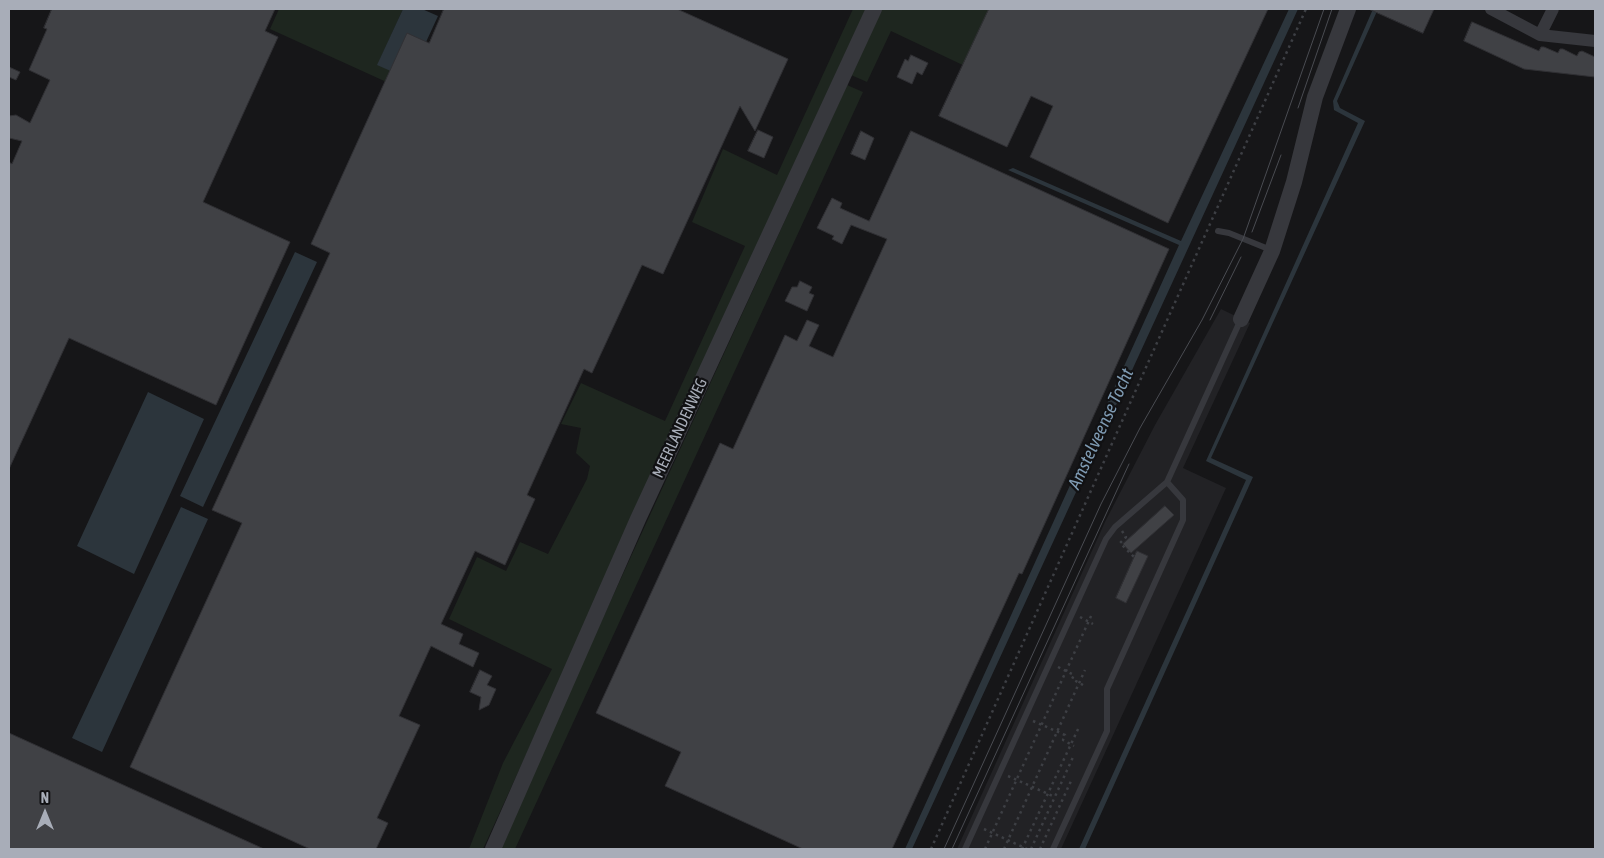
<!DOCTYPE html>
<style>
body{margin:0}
#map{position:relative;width:1604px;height:858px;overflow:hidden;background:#161618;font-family:"Asap Condensed",sans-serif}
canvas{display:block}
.frame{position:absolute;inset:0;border:10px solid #a8adb8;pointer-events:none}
.north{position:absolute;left:20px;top:788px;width:50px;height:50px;-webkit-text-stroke:4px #111113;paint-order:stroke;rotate:0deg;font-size:14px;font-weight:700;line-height:20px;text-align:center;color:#a8adb8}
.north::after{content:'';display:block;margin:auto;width:18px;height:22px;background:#a8adb8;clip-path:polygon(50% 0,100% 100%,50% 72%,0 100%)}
</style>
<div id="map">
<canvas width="1604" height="858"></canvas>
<div class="frame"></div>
<div class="north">N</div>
</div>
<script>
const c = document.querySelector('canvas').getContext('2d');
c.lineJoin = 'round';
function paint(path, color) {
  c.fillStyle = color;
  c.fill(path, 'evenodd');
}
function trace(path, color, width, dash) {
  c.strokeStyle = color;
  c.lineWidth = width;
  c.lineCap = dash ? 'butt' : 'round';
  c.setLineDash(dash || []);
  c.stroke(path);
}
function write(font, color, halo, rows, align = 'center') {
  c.font = font + ' "Asap Condensed",sans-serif';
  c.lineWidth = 4.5;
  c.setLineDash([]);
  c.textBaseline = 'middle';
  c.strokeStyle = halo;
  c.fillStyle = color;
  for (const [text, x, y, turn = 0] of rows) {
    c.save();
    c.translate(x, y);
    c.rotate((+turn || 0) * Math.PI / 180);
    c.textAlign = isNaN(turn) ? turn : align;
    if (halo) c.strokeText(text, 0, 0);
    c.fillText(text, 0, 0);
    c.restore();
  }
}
paint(new Path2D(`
 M1221 309 1250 323 1183 468 1226 488 1061 849H957L1105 522 1155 425Z`), '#222225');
paint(new Path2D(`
 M279 9H403L378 64 409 79 404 90 270 29Z
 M853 9H867L483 849H469L503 763 552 669 449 619 477 557 506 571 520 542 548 554 587 479 590 466 576 453 581 428 561 424 581 383 665 421 745 246 692 222 723 149 777 175Z
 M882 9H997L969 68 891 31 867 82 851 75Z
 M847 85 863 92 515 849H497Z`), '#1e261f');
paint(new Path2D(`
 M403 9H422L438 16 409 79 377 65Z
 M1289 9H1298L912 849H905L1179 245 1008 170 1013 168 1181 241Z
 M1373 9H1378L1337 101 1340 108 1365 121 1211 458 1253 477 1085 849H1079L1246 480 1206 461 1358 123 1334 110 1333 101Z
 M295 252 317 262 203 507 180 496Z
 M148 392 204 419 134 574 77 546Z
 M181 507 208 519 102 752 72 738Z`), '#2c353c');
const building = new Path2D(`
 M52 9H275L265 31 278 37 203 202 290 242 216 405 69 338 9 469V162L12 164 22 141 9 138V116L16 115 30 123 50 80 29 70 47 29 44 28Z
 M444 9H677L788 59 755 131 740 106 663 274 642 265 592 373 584 369 527 495 535 499 505 565 475 551 441 624 463 634 459 644 479 653 473 667 431 646 399 716 420 725 377 818 388 823 376 849H310L130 767 242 523 212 510 330 253 311 244 407 33 429 43Z
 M989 9H1268L1168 223 1030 157 1053 106 1031 96 1007 147 939 116Z
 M1369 9H1434L1423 33Z
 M1472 22 1539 51 1541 47H1544L1558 53 1560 49H1563L1577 56 1579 52 1582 51 1595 57V77L1524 69 1464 41Z
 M911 55 928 63 922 75 917 72 912 84 897 77 905 59 908 61Z
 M9 67 20 72 16 80 9 77Z
 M758 130 773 137 764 158 748 151Z
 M861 131 874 138 865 160 851 154Z
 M911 131 1169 249 1022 574 1019 573 892 849H803L665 786 681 752 596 713 720 443 733 449 785 335 797 341 807 320 819 325 809 346 833 357 887 239 851 225 842 244 832 239 834 236 817 228 832 198 842 203 840 208 869 221Z
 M800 281 812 287 809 293 814 295 807 311 785 301 792 287H797Z
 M1165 506 1174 515 1131 553 1123 544Z
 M1137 551 1148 556 1126 603 1116 598Z
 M480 670 492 676 487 685 496 689 489 705 479 710 481 697 470 692Z
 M9 733 264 849H9Z`);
paint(building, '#404145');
trace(building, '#303034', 1);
trace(new Path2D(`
 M1122 531 1126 537 1120 543 1134 557
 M1080 617 1093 624
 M1058 667 1074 675 1072 679 1083 685
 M1033 721 1065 735 1063 740 1074 746
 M1008 776 1055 797
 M984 829 1027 849
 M931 849 1306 9
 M985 849 1092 614
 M1004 849 1085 670
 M1022 849 1079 727
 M1031 849 1074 755
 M1040 849 1071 781`), '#3d3f44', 2.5, [2.5, 4]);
trace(new Path2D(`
 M1218 231 1229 233 1271 250
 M965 849 1106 539 1115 527 1167 482 1241 319
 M1053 849 1107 731V689L1183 520V500L1167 482`), '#37383d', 6);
trace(new Path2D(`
 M1491 9 1540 35 1595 41
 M1540 35 1553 9`), '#37383d', 12);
trace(new Path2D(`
 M1241 319 1272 251 1294 182 1315 97 1348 9
 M493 849 638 519 874 9`), '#37383d', 16);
trace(new Path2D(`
 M1298 108 1332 9
 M1252 232 1281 155
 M1210 320 1241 257
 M944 849 1101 504 1140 428 1202 320 1243 239 1324 9
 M952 849 1129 464`), '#4a4c52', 1);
write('16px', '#a8adb8', '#111113', [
 ["MEERLANDENWEG",680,428,-65]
]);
write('italic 18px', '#7f9bb3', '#111113', [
 ["Amstelveense Tocht",1101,429,-65]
]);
</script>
